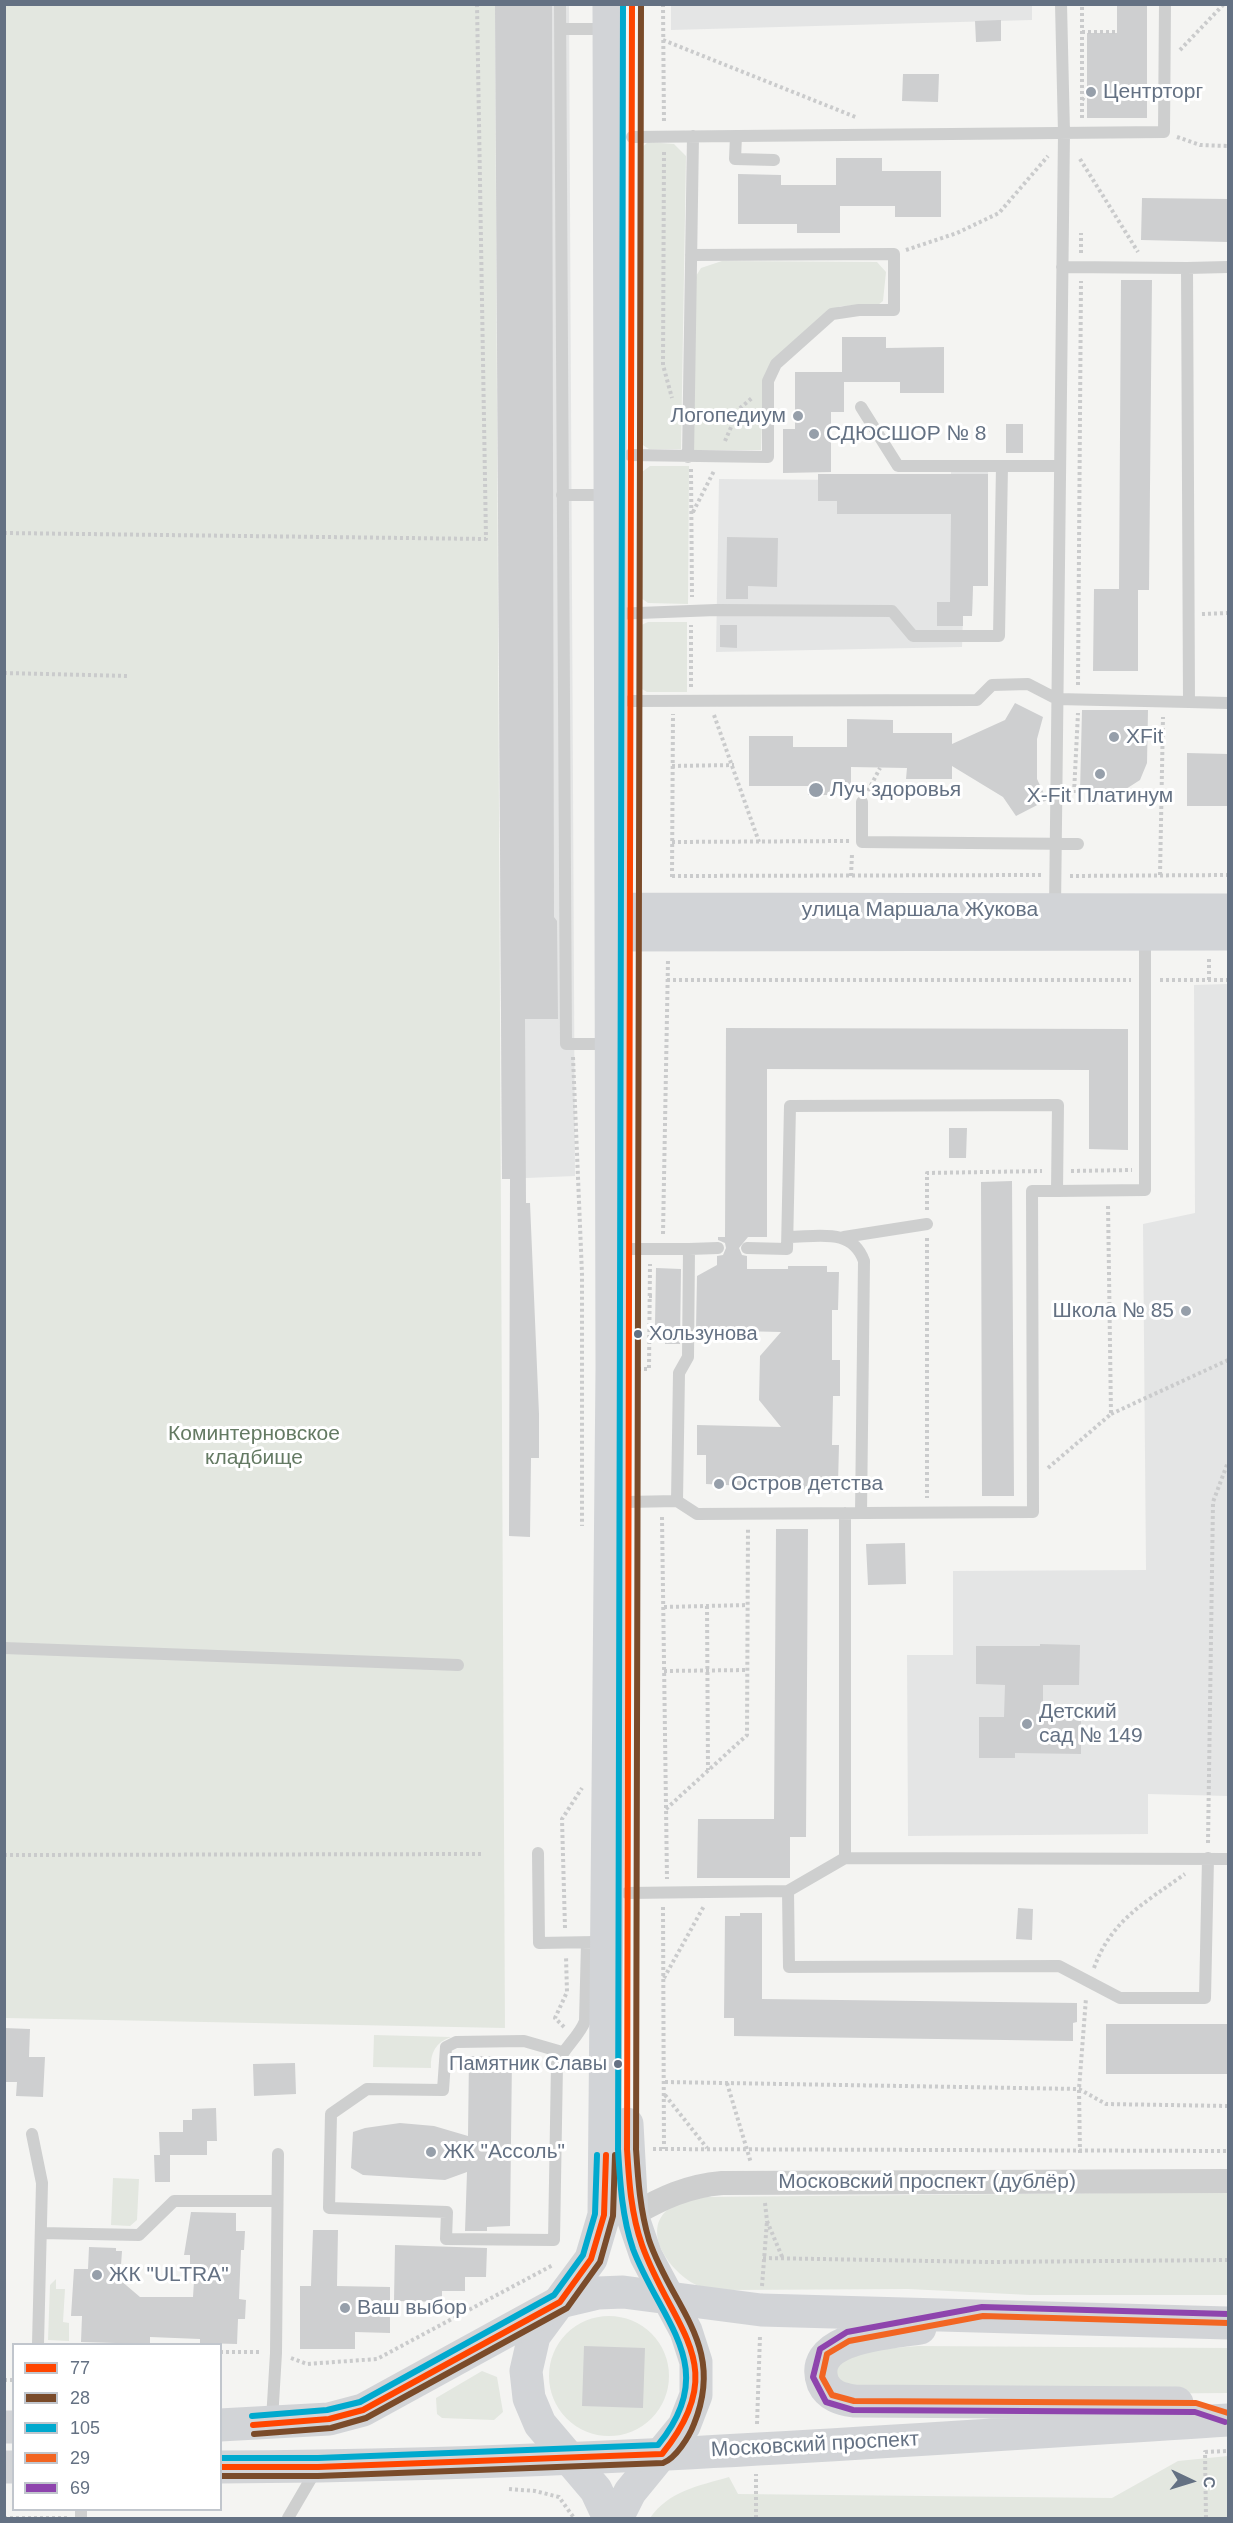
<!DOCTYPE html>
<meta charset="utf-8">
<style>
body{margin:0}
#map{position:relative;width:1233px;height:2523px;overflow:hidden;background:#f4f4f2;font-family:Helvetica,sans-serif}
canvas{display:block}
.frame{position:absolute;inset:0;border:6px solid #647183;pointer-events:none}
.legend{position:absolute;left:12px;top:2343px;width:210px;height:168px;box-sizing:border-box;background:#fff;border:2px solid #c1c6cd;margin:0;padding:8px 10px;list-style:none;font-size:18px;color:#647183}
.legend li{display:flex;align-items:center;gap:12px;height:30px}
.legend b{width:30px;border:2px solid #c1c6cd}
.north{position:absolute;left:1161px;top:2451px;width:60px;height:60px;-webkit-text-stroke:4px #fff;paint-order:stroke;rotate:94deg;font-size:16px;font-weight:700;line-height:24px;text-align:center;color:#647183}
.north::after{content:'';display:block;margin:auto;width:21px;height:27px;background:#647183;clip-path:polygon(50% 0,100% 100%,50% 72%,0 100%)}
</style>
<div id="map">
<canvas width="1233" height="2523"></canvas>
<div class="frame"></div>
<ul class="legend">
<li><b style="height:8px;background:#ff4500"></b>77</li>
<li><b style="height:8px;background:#7a4b2a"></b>28</li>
<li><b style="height:8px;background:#00a9ce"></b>105</li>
<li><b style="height:8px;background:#f26522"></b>29</li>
<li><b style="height:8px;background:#8e44ad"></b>69</li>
</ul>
<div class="north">С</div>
</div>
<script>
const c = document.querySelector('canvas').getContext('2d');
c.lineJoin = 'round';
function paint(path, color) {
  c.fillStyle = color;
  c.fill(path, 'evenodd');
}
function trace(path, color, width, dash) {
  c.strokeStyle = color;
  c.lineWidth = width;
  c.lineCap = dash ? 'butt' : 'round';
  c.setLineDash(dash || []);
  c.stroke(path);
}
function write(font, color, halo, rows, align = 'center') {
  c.font = font + ' Helvetica,sans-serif';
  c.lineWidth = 6;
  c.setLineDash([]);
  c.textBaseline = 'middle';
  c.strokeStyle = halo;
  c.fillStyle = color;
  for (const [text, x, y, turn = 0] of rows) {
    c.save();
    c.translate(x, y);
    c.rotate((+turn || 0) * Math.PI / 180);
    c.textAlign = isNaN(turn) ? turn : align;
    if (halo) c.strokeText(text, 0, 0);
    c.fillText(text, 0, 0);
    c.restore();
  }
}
paint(new Path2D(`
 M1032 4V20L671 30V5Z
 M495 5H569L575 1176 502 1179Z
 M951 471H988V586H973L972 616H963L962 647 716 652 719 479 848 480V474H951Z
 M1228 984V1796L1148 1794V1834L908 1836 907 1655H953V1571L1146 1570 1143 1224 1195 1213 1194 985Z`), '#e4e5e5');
paint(new Path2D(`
 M5 5H495L505 2028 5 2018Z
 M648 142 674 144 686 156 681 449H649L638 442 639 150Z
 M722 261 877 262 886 272 883 301 878 305 841 306 826 312 763 388 761 450H693L696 276 701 268Z
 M650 466H689L688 604 648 603 637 595 638 475Z
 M648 622H687V692H647L637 686V627Z
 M374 2035 451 2037C436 2042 430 2053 431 2068L373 2067Z
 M113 2178 139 2179 137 2220 130 2226 111 2225Z
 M1228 2192V2295H1030L908 2289 727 2290C718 2289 707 2290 699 2286 674 2276 641 2235 666 2211 676 2201 693 2200 706 2197Z
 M56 2279V2289H65L63 2322 69 2323V2341L48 2340 50 2285Z
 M549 2376a60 60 0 1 1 120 0a60 60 0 1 1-120 0Z
 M918 2346 1228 2348V2393L857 2396 846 2395 829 2368 858 2351Z
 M482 2371 497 2377 503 2412 494 2420 442 2418 437 2414 436 2398Z
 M1228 2456V2518H650C669 2491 698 2486 729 2477L738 2494 1112 2498 1178 2461Z`), '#e3e7e0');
paint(new Path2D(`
 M495 4H552L554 917 557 921 558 1019H525L526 1203H530L539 1414V1458H531L530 1537 509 1536 510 1179H502Z
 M1117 4H1147V118H1087V33H1117Z
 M1001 20V41L976 42 975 21Z
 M903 74H939L938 102 902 101Z
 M836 158H882V171H941V217H895V206H840V233H797V224H738V174L781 175V185H836Z
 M1142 198 1228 199V242L1141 240Z
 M1121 280H1152L1149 590H1138V671H1093L1094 589H1119Z
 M842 337H886V348L944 347V393H900V382H844V412H831V472L783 473V429H795V372H842Z
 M1006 424H1023V453H1006Z
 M818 474H988V586H973L972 616H963V626H937V602H950L951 514H837V501H818Z
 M727 537 778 538 777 587 748 586V599H726Z
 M720 625H737V648L720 647Z
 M1015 703 1043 717 1037 739V779L1047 800 1016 816 1003 797 952 766V779H906L907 768 851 767V795H808V786H749V736H793V747H847V719L893 720V733H952V744L1005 720Z
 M1082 710H1148L1147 763 1140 780 1126 789 1080 792Z
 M1187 753 1228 754V806H1187Z
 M726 1028 1128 1029V1150L1089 1149V1070L767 1069V1237H748L739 1248 742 1255 747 1256V1269H788V1266H827V1272H839L838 1310H832V1360H840V1396H833L832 1445H839L838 1484H827L826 1490 706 1484V1455H697V1425L781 1427 759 1400 760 1356 781 1332 696 1330 697 1276 717 1265V1256L723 1255 726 1248 725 1243 718 1240V1237H725Z
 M949 1128H967L966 1158H949Z
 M1012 1181 1014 1496H982L981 1182Z
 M656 1268 681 1269 680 1344H665V1325H655Z
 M776 1529H808L806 1837H790V1878H697L698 1819H774Z
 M905 1543 906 1584 868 1585 866 1544Z
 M1040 1644 1080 1645 1079 1685H1043V1716L1081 1717V1754L1015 1753V1758H979V1717H1004L1005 1685 976 1684V1646H1040Z
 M1018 1908 1033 1909 1032 1940 1016 1939Z
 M740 1913H762V1999L1077 2003V2022L1073 2023V2041L734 2036V2018H724L725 1916H740Z
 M1106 2024H1228V2074H1106Z
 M4 2028 30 2029 29 2057H45L43 2097 16 2096 17 2082H4Z
 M469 2056H512L510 2226 487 2227V2231H465L467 2172 445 2180 363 2175 351 2168 353 2132 365 2128 400 2123 434 2126 468 2136Z
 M295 2063 296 2094 254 2096 253 2064Z
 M216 2108 217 2141H207V2155H170V2182H155L154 2155H160L159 2132H183V2120H192V2109Z
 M191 2212 236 2213V2231H245L244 2250H241L239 2299 246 2300 245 2319H238L237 2344 200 2343V2339L150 2337V2344L81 2342 82 2316H71L74 2269H88L89 2247 116 2248V2251H122L120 2280 140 2297H193L195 2266H190V2255H184Z
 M313 2230H338L337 2286 390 2287V2333L355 2332V2349H300V2286H311Z
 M395 2245 487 2248 486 2277H465V2291H442V2302L394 2301Z
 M584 2346 645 2348 643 2408 582 2406Z`), '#cecfd0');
trace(new Path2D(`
 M663 4 664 124
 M1082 32H1117
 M663 40 858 118
 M1180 50 1224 4
 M1082 100 1087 93
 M1082 118V4
 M1177 137 1200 145 1228 146
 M664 152 663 365 672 398
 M1080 159 1138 252
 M906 250 957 233 999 213 1048 156
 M1081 253V233
 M725 441 739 409 752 398
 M691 469 692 597
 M693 512 714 471
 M4 533 486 539 477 4
 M1202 614 1228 613
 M4 673 129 676
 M1078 685 1081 281
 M691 687V625
 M714 715 759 842
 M672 766 734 765
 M868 791 880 768
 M1074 793 1078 713
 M672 842 849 841
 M1160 875 1163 717
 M672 876 1042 875
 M851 876 852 854
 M1070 876 1228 875
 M672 877 673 714
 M667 980H1131
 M1160 980H1228
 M1209 980V959
 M573 1057 582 1274V1526
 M1071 1171 1132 1170
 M927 1210V1173L1042 1171
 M663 1234 668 960
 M927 1238V1498
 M649 1296H655
 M638 1369H649L650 1264
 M1111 1414 1228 1360
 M1048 1468 1111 1414 1108 1204
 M662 1517 667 1879
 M707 1606 708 1770
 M664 1607 748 1605
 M664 1671 748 1670
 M666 1809 747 1735 748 1528
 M1208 1843 1213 1502 1228 1462
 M4 1855 482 1854
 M663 1907 664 2149
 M565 1928 562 1819 582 1788
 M1094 1968C1111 1920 1146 1902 1185 1874
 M664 1978 704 1906
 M564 2027 555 2018 567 1992 566 1956
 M665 2082 1079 2089 1106 2104 1228 2106
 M727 2083 751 2163
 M665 2095 707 2148
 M653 2149 1228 2151
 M1080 2153 1079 2089 1086 1998
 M765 2203 767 2221 783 2259
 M763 2258 988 2262 1228 2260
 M762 2286 767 2221
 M220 2352H260
 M291 2358 307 2364 377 2359 553 2265
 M4 2380H14
 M757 2424 760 2336
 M509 2489 535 2491 559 2497 574 2518
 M4 2518H67
 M756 2518V2474
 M1206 2518 1205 2452 1228 2451`), '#cacbcc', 4, [3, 3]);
trace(new Path2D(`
 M560 4 566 1044H611
 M561 29H608
 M736 136 735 159 774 160
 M632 137 1164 132 1165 4
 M1062 267 1187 268 1189 702 1228 703
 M1187 268 1228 267
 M861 407 898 466H1060
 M630 455 768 457V381L776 364 832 314 859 310H894V254L691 255
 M688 457 693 136
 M562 495H609
 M613 614 716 610 892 611 913 636H999L1002 466
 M630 701 977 700 992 685 1028 684 1057 699 1189 702
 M862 802V842L1078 844
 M1055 909 1064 133 1061 4
 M788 1237C818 1237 852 1227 864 1261L861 1513
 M844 1237 927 1224
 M747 1248 787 1249 790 1106 1058 1105 1057 1191 1145 1190V935
 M627 1249H689L688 1357 679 1373 677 1501
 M689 1249 718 1248
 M626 1502 677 1501 697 1514 1033 1512 1032 1191H1057
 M4 1648 458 1665
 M538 1853 539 1943 595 1942
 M845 1858 1228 1859
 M788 1891 789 1967 1059 1966 1120 1998H1205L1208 1858
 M627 1893 788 1891 845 1858V1513
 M562 2052 524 2041 456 2042 446 2047 443 2090 367 2089 331 2114 329 2208 447 2212 446 2239 554 2240 557 2064C564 2047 579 2037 585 2021L587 1943
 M32 2134 42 2183 38 2344
 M41 2233 139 2235 174 2201H276
 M272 2420 276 2353 278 2154
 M81 2518V2510
 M288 2518 316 2470`), '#cecfcf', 12);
trace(new Path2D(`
 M632 2215C662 2198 687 2186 722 2183L1228 2181`), '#cecfcf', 24);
trace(new Path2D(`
 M612 909 1228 910
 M613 935 1228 934
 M609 2518 596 2490 540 2424 529 2398 526 2371 534 2336 591 2259 604 2215 612 1369 609 4
 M617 2518 630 2492 684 2426 696 2395V2362L686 2331 646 2256 632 2215 627 2124`), '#d2d4d7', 33);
trace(new Path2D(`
 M920 2328C892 2333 806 2336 823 2383 829 2396 841 2399 854 2401L1177 2403
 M220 2425 329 2419 363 2410 560 2302 598 2293 623 2292 761 2310 1228 2323
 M4 2427H14
 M4 2467H14
 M220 2467C557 2466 893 2441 1228 2420`), '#d2d4d7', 33);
trace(new Path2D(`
 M253 2425 329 2419 363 2410 560 2302 591 2259 604 2215 606 2155
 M220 2467H318L662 2454C734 2365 672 2330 642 2245 631 2214 629 2181 627 2149L632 4`), '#ff4500', 6);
trace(new Path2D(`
 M254 2434 331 2428 366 2418 567 2308 600 2262 613 2216 615 2155
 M220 2476H318L663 2463C676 2458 689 2437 694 2424 726 2345 672 2308 649 2240 640 2210 638 2179 636 2149L641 4`), '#7a4b2a', 6);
trace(new Path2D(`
 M252 2416 327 2410 360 2402 554 2295 583 2255 595 2214 597 2155
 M220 2458H318L658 2445C722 2367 661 2323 633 2249 622 2217 620 2182 618 2149L623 4`), '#00a9ce', 6);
trace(new Path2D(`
 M1228 2323 983 2316 849 2341 827 2354 822 2377 832 2395 854 2401 1196 2403 1228 2413`), '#f26522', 6);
trace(new Path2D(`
 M1225 2422 1195 2412 853 2410 826 2402 813 2377 820 2349 847 2332 982 2307 1228 2314`), '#8e44ad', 6);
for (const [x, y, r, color] of [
 [1091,92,6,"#969faa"],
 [798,416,6,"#969faa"],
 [814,434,6,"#969faa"],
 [1114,737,6,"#969faa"],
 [1100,774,6,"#969faa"],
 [816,790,8,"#969faa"],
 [1186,1311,6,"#969faa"],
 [638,1334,5,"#647183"],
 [719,1484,6,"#969faa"],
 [1027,1724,6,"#969faa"],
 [618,2064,5,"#647183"],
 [431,2152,6,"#969faa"],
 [97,2275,6,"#969faa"],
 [345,2308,6,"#969faa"]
]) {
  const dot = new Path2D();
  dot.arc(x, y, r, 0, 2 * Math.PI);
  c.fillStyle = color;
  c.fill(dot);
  trace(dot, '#fff', 2);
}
write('20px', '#647183', '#fff', [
 ["Хользунова",649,1334],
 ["Памятник Славы",607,2064,"right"]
], 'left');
write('21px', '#647183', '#fff', [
 ["Центрторг",1103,92],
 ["Логопедиум",786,416,"right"],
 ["СДЮСШОР № 8",826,434],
 ["XFit",1126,737],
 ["Луч здоровья",830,790],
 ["X-Fit Платинум",1100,796,"center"],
 ["Школа № 85",1174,1311,"right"],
 ["Остров детства",731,1484],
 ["Детский",1039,1712],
 ["сад № 149",1039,1736],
 ["ЖК \"Ассоль\"",443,2152],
 ["ЖК \"ULTRA\"",109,2275],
 ["Ваш выбор",357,2308]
], 'left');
write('21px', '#647183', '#fff', [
 ["улица Маршала Жукова",920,910],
 ["Московский проспект (дублёр)",927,2182],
 ["Московский проспект",815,2445,-3]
]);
write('21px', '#647a63', '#fff', [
 ["Коминтерновское",254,1434],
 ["кладбище",254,1458]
]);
</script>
